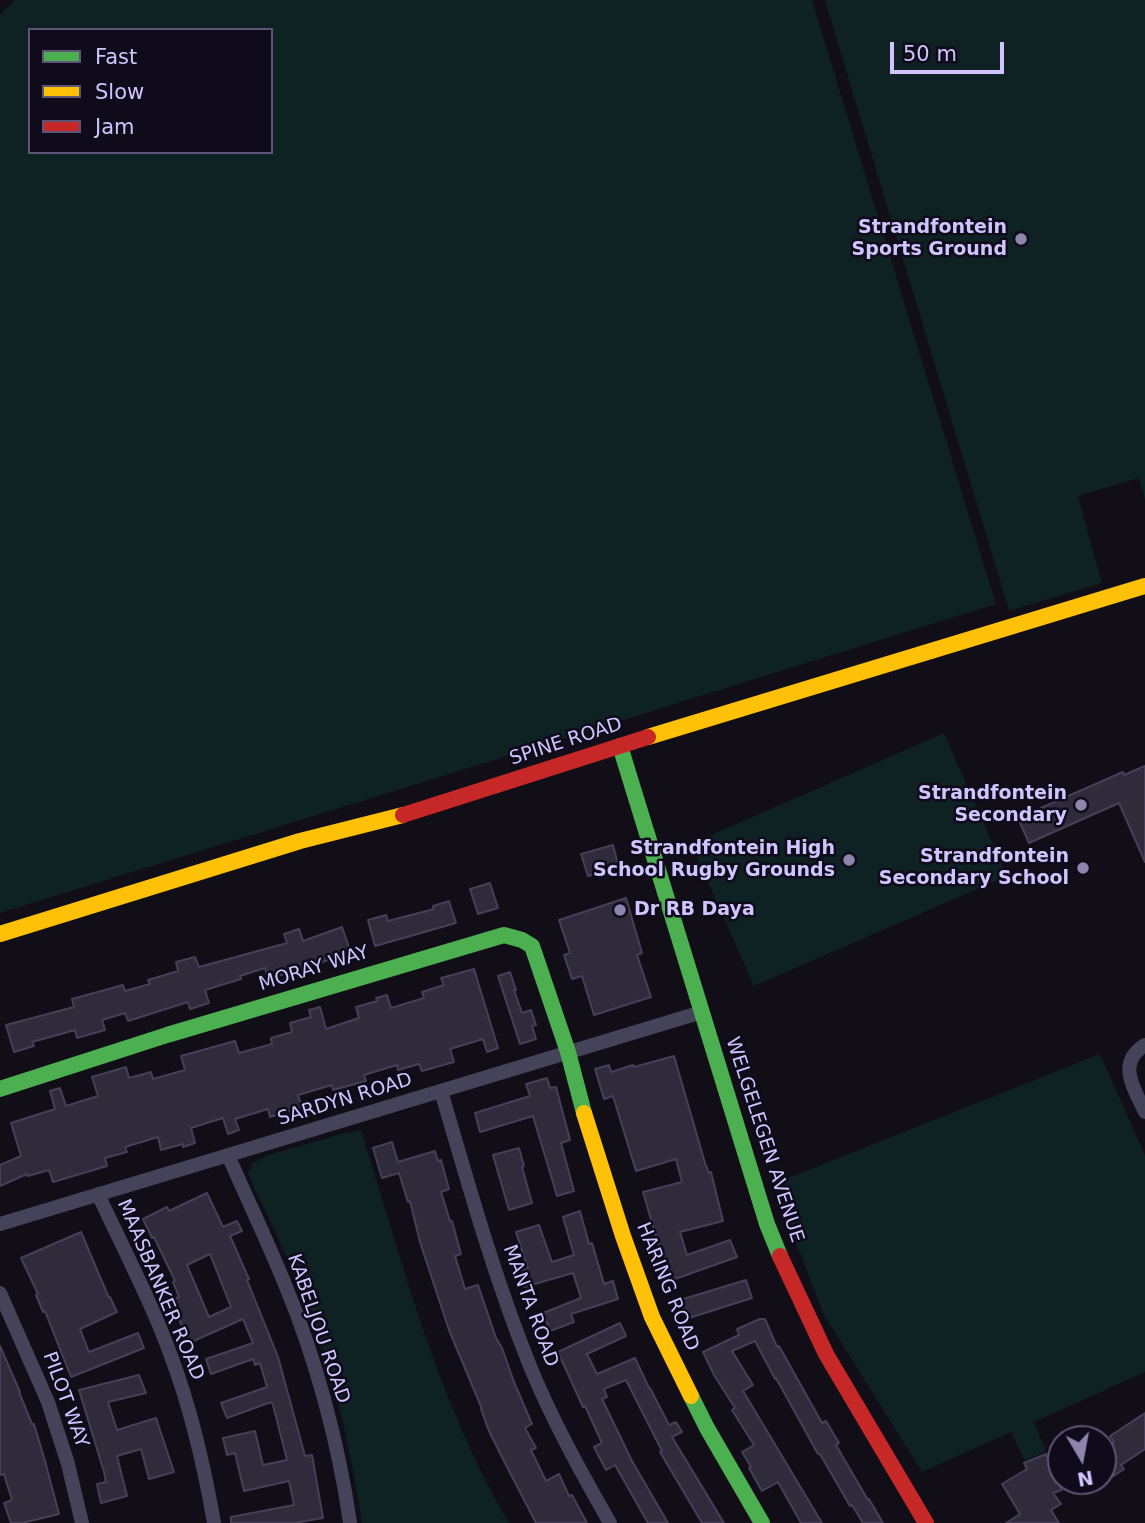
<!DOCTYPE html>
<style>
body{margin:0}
#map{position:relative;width:1145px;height:1523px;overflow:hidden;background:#110e18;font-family:"DejaVu Sans",sans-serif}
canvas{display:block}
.legend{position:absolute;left:28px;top:28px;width:245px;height:126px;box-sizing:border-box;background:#0f0b1b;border:2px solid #5c5576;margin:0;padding:9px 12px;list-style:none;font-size:21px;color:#d0c5ff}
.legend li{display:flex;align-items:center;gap:14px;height:35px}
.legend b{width:35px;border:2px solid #5c5576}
.north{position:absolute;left:1047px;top:1425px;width:70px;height:70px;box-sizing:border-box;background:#0f0b1b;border:2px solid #5c5576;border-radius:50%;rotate:170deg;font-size:19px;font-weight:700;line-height:28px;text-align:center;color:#d0c5ff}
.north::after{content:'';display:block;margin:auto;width:24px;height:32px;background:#8d85ae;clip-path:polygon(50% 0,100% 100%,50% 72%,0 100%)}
.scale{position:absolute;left:890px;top:42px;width:114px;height:32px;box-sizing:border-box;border:4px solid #d0c5ff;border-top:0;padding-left:9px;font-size:21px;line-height:24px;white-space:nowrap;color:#d0c5ff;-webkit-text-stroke:5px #0f0b1b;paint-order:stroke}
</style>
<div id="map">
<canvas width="1145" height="1523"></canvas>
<ul class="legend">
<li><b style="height:9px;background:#4caf50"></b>Fast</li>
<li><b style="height:9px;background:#ffc107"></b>Slow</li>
<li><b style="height:9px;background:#c62828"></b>Jam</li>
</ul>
<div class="north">N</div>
<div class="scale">50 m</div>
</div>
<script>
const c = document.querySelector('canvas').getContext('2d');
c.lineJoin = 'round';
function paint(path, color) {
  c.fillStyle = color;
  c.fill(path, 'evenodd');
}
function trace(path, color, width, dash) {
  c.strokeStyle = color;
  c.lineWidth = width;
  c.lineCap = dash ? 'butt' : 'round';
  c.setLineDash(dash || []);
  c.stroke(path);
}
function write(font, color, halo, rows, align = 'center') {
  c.font = font + ' "DejaVu Sans",sans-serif';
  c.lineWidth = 5;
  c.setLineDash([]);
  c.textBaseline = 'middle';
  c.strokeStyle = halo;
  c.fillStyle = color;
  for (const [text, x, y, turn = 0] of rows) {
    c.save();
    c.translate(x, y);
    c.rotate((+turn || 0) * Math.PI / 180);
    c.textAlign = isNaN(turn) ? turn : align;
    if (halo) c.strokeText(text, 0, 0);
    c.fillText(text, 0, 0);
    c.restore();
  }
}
paint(new Path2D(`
 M15 0H812L996 604 556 741 0 913V14ZM30 30H271V152H30Z
 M825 0H1145V499L1139 478 1078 496 1102 583 1009 611Z
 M944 733 1007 876 754 986 691 844Z
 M1100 1054 1145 1155V1372L1034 1422 1046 1451 1025 1461 1011 1432 922 1472 824 1315 773 1184Z
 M361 1130C403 1263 437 1401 509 1523H362C351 1456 338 1390 315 1326 296 1274 271 1224 248 1174L252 1164 265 1156 341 1134Z`), '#0e2123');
const building = new Path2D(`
 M1145 766V862L1119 803 1029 843 1018 818 1123 772 1124 775Z
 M613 845 619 868 588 876 581 854Z
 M490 883 498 908 478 914 470 889Z
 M626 898 642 953 637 955 651 997 594 1015 582 976 572 979 564 955 570 953 559 920Z
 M449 901 456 923 375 946 368 920 386 915 388 921 434 909 433 906Z
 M342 927 351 953 268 979 265 968 240 976 241 979 205 990 209 1003 190 1009 188 1002 128 1021 125 1013 102 1020 105 1030 77 1038 75 1030 32 1042 34 1046 14 1052 6 1025 74 1007 72 999 123 985 125 991 150 984 148 980 178 971 176 962 195 957 199 967 287 943 284 934 299 929 303 941Z
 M474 969 498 1048 487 1052 483 1039 450 1049 454 1062 422 1071 419 1064 398 1070 397 1065 364 1075 366 1081 333 1090 332 1085 298 1095 302 1107 270 1117 268 1109 235 1119 239 1130 228 1134 223 1118 191 1128 195 1143 183 1147V1144L161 1150 158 1137 125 1147 127 1152 105 1158 107 1166 53 1182 49 1170 28 1176 27 1174 0 1186V1165L21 1156 11 1123 55 1109 50 1091 60 1088 66 1106 98 1096 92 1077 126 1067 129 1078 151 1072 153 1079 185 1070 181 1056 235 1041 239 1053 272 1044 271 1038 292 1032 290 1023 311 1017 309 1010 320 1007 326 1029 359 1018 356 1007 377 1001 376 998 387 995 391 1008 424 998 422 992 444 985 441 978Z
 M510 972 516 990H514L522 1013 531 1010 536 1025 532 1026 536 1039 520 1044 498 976Z
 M674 1056 705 1163 709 1173 711 1172 723 1221 680 1232 687 1255 730 1240 737 1257 672 1280 661 1247H659L643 1192 682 1182 676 1159 636 1171 613 1096 604 1099 595 1069 609 1065 611 1072 633 1065 634 1067Z
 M547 1078 550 1088 556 1087 570 1140 561 1143 574 1191 557 1196 533 1116 480 1132 475 1113 530 1096 526 1084Z
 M392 1142 398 1162 435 1151 438 1161 441 1160 449 1189 441 1192 450 1221H452L461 1254 455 1256 465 1289 478 1285 496 1338 502 1348 514 1382 532 1424 525 1428 536 1448 531 1450 546 1481 559 1474 569 1496 572 1495 587 1523H536L505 1463 489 1431 481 1409H482L449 1330 420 1242 410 1201 408 1202 399 1173 382 1178 373 1148Z
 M519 1148 524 1166 522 1167 532 1203 509 1210 493 1155Z
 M207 1193 223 1227 237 1221 242 1231 230 1236 249 1279 247 1280 278 1357 305 1456 312 1455 323 1518 294 1523H231V1517L294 1505 289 1481 244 1491 235 1453 227 1455 223 1438 255 1431 263 1465 287 1460 273 1405 271 1402 227 1418 221 1403 267 1387 260 1363 255 1365 253 1359 211 1374 206 1359 253 1343 243 1319 189 1343 171 1300 179 1297 173 1282 175 1281 154 1237 152 1238 143 1219 167 1207 169 1211ZM210 1254 231 1307 209 1317 187 1265Z
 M580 1211 589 1244 592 1243 604 1284 613 1281 618 1299 571 1314 574 1322 550 1331 543 1313 581 1298 573 1273 524 1287 519 1271 528 1269 516 1232 539 1225 552 1262 574 1255 563 1217Z
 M81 1232 109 1298 110 1297 117 1312 80 1329 89 1352 138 1333 144 1348 71 1377 45 1311 43 1312 36 1295 38 1294 21 1258Z
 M746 1280 752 1298 686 1319 680 1300Z
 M760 1319H765L777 1347 779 1346 822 1423 826 1421 839 1443 836 1445 868 1500 869 1499 883 1523H863L852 1505 850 1506 820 1454H818L776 1378 775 1379 755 1341 732 1351 753 1385 743 1391 822 1523H801L778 1482 762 1491 749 1468 751 1467 742 1452 754 1445 732 1410 735 1408 714 1375 703 1352 739 1335 737 1329Z
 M620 1323 626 1336 587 1354 597 1374 635 1358 649 1388H650L669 1425 676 1422 682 1432 672 1437 724 1523H702L660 1452 662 1451 626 1380 604 1389 607 1397 602 1399 632 1461 668 1523H648L615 1465 606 1470 594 1447 602 1443 585 1406 583 1407 558 1352Z
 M0 1346 20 1392H19L32 1424H34L45 1461 59 1514 22 1523H11L4 1503 12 1500 4 1474 0 1475Z
 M139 1375 146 1393 108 1402 117 1430 156 1418 174 1472 149 1479 141 1449 117 1456 127 1496 101 1503 97 1484 106 1482 104 1472 79 1390Z
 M1145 1413V1449L1121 1465 1124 1469 1103 1483V1449L1114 1442 1110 1436Z
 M1046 1454 1062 1490 1053 1493 1061 1504 1051 1510 1059 1523H1006L1020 1514 1002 1484 1027 1469 1024 1463Z`);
paint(building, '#2f2b3b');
trace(building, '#454057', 2);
trace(new Path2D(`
 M1145 1045C1116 1063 1134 1088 1145 1112
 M441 1091C468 1183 494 1277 530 1366 552 1420 581 1472 610 1523
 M228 1155C247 1199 268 1242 286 1287 316 1359 339 1445 350 1523
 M98 1194C123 1248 151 1301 171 1356 192 1412 204 1465 214 1523
 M0 1224 702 1012
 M0 1293 48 1402 68 1464 82 1523`), '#454359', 14);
trace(new Path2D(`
 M620 746 767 1224 780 1256
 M0 1089 167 1035 504 935 522 940 532 946 568 1052 584 1113
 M691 1396 707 1428 762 1523`), '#4caf50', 16);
trace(new Path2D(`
 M648 737 1145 586
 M0 934 300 841 403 815
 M584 1113 623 1236 652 1317 691 1396`), '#ffc107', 16);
trace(new Path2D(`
 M403 815 648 737
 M780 1256 826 1354 926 1523`), '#c62828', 16);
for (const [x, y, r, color] of [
 [1021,239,7,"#8d85ae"],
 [1081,805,7,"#8d85ae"],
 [849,860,7,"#8d85ae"],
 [1083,868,7,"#8d85ae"],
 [620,910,7,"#8d85ae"]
]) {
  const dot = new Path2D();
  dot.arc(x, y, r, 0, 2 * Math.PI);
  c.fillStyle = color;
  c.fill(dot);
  trace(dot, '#0f0b1b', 2.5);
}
write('bold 19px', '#d0c5ff', '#0f0b1b', [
 ["Strandfontein",1007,228],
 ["Sports Ground",1007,250],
 ["Strandfontein",1067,794],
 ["Secondary",1067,816],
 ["Strandfontein High",835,849],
 ["School Rugby Grounds",835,871],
 ["Strandfontein",1069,857],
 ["Secondary School",1069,879],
 ["Dr RB Daya",634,910,"left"]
], 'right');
write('19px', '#d0c5ff', '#0f0b1b', [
 ["SPINE ROAD",566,742,-18],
 ["MORAY WAY",314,969,-17],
 ["SARDYN ROAD",345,1100,-17],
 ["WELGELEGEN AVENUE",764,1140,72],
 ["HARING ROAD",667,1287,68],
 ["MAASBANKER ROAD",160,1290,67],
 ["MANTA ROAD",530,1306,70],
 ["KABELJOU ROAD",318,1329,71],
 ["PILOT WAY",65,1400,70]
]);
</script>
